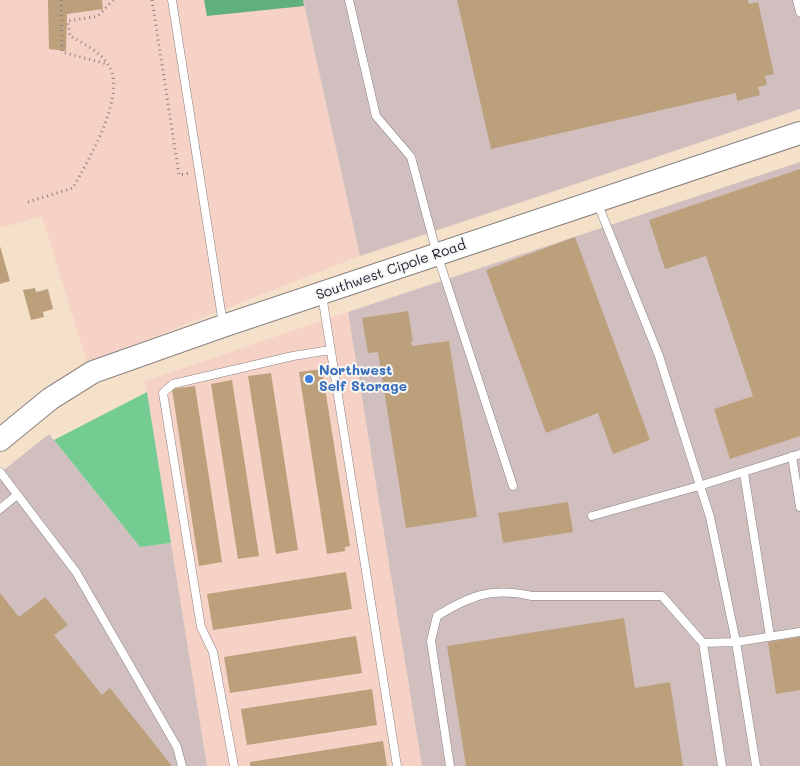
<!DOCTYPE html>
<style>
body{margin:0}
canvas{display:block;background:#f5e1ca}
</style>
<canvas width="800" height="766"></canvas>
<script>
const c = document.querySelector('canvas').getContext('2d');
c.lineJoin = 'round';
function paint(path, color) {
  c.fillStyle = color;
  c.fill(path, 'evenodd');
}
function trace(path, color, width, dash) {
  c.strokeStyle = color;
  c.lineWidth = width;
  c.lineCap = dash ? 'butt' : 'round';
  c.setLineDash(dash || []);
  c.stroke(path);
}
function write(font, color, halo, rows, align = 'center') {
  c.font = font + ' Mali,sans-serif';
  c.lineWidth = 4;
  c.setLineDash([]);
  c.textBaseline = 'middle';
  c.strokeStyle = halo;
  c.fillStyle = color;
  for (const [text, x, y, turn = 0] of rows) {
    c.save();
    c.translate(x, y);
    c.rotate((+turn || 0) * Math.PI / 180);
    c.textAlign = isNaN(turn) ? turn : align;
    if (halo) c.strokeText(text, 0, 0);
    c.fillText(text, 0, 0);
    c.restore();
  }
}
paint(new Path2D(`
 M0 0H303L360 256 87 363 42 216 0 228Z
 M348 312 422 766H207L145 381Z`), '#f6d1c5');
paint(new Path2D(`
 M303 0H800V109L360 256Z
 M800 162V766H422L348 312Z
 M49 434 140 547 171 543 207 766H0V473Z`), '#d1bfbf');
paint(new Path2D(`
 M147 392 171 543 140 547 54 440Z`), '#74cc92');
paint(new Path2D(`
 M204 0H303L304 6 207 16Z`), '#5fb07c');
paint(new Path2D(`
 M48 0H102L103 9 67 14 66 51 49 49Z
 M457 0H748L749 4 758 2 774 74 765 76 767 85 758 87 760 95 737 101 736 93 491 149Z
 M800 169V436L730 459 714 409 753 396 706 256 665 269 649 220Z
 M575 237 650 440 613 454 598 413 546 433 486 270Z
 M0 246 10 281 0 284Z
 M35 288 36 292 48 289 53 309 43 312 44 317 31 320 23 290Z
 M408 311 413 341H411L412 346 449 341 477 517 406 528 378 352 368 353 362 318Z
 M322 369 350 546 345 547V551L327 554 299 372Z
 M271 373 298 550 276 554 248 376Z
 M232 380 259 556 238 559 211 384Z
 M195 386 222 562 199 566 172 389Z
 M568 502 573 532 503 543 498 513Z
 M346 572 352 609 213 630 207 594Z
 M0 593 19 617 45 597 68 625 54 635 102 695 110 688 172 766H0Z
 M624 618 635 688 670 682 683 766H466L447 646Z
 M356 636 362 673 230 693 224 657Z
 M800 637V690L776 694 768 642Z
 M372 689 377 725 247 745 241 709Z
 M383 741 387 766H250V762Z`), '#bca07b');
const lane = new Path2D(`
 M172 0 223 324
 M349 0 376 116 411 157 437 254 513 486
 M797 0 800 12
 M597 202 659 356 710 517 736 642 756 766
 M322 295 397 766
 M792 456 800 507
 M0 472 76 572 177 747 182 766
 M744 473 770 636
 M0 509 17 495
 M592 516 699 486 800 454
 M703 643 722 766
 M234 766 213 652 201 627 163 393 173 384 293 356 330 350
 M450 766 431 641 437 616C471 595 493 587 532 596H662L703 643 736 642 800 632`);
const secondary = new Path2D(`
 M0 440 50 399 93 372 223 326 800 133`);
trace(lane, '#8c8282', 9);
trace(secondary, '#8c8282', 24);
trace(new Path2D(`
 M61 0 62 52 107 64
 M152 0 179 175 190 173
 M28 202 73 188C88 160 127 96 109 66 102 53 83 43 70 36L68 21 98 16 113 0`), '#8c8282', 3, [1, 4]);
trace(lane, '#fff', 8);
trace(secondary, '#fff', 22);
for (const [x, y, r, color] of [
 [309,379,5,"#3f7fe0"]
]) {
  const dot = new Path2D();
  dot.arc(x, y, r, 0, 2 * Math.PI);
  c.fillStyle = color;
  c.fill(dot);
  trace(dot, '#f6f6f2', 2);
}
write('14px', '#22223b', '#f6f6f2', [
 ["Southwest Cipole Road",391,270,-19]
]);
write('bold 14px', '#366cbe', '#f6f6f2', [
 ["Northwest",319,371],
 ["Self Storage",319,387]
], 'left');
</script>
